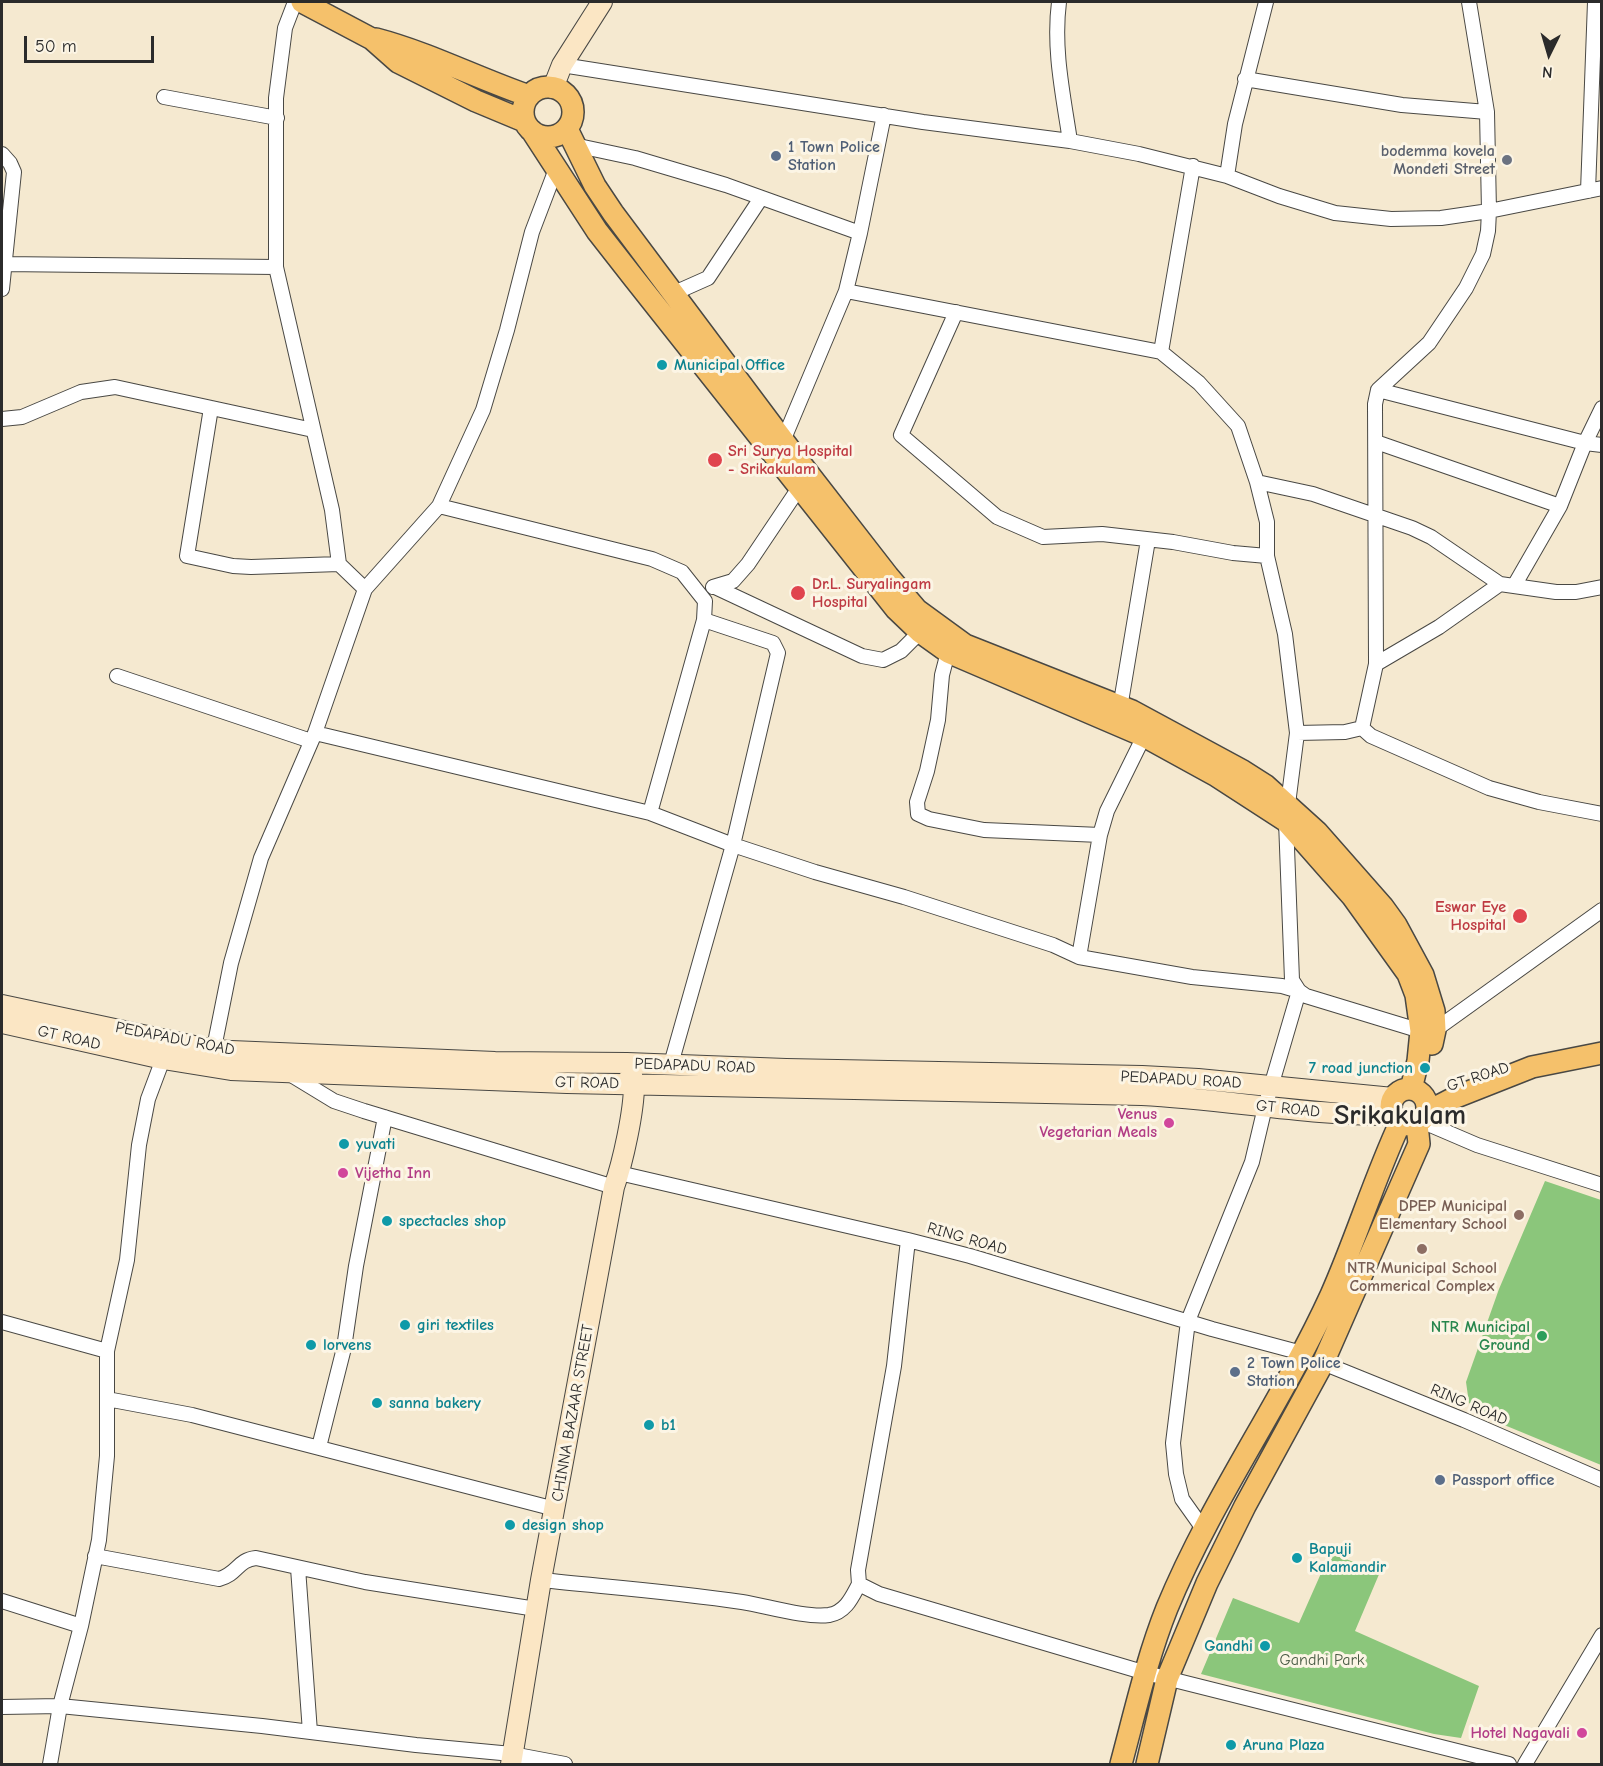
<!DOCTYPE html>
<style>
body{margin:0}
#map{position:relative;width:1603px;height:1766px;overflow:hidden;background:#f5e9d0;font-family:"Comic Neue",sans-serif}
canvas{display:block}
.frame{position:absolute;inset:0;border:3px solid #2b2b2b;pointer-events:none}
.north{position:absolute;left:1519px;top:24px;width:60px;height:60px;-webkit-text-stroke:4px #fcf5e5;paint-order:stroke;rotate:185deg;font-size:16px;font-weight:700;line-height:24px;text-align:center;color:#2b2b2b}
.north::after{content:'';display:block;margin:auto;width:21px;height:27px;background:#2b2b2b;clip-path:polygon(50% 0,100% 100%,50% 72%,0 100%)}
.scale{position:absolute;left:24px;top:36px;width:130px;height:27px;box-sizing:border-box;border:3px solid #2b2b2b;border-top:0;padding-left:8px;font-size:18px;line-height:21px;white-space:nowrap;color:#2b2b2b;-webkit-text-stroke:4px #fcf5e5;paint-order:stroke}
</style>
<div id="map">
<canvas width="1603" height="1766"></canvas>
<div class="frame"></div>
<div class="north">N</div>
<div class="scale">50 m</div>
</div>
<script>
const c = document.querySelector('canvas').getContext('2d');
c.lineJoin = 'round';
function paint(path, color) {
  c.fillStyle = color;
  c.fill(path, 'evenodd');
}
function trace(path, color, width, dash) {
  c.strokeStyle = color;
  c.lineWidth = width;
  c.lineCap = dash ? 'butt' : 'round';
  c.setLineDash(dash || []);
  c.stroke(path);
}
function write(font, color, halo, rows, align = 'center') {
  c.font = font + ' "Comic Neue",sans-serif';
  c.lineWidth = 6;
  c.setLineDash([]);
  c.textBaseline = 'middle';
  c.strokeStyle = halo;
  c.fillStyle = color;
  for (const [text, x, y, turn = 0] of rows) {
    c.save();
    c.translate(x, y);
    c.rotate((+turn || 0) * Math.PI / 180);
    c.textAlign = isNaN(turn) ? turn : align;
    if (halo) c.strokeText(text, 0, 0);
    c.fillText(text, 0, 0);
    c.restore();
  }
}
paint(new Path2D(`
 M1545 1181 1601 1200V1465L1497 1422 1469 1403 1466 1382 1499 1289Z
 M1330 1553 1380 1572 1355 1631 1479 1686 1461 1738 1434 1734 1201 1674 1233 1598 1299 1623Z`), '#8bc67b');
const street = new Path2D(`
 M295 2 285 28 276 98V267L332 510 339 564 365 589
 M1059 2C1053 49 1063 94 1070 141
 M562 65 923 122 1070 141 1139 154 1227 176 1279 196 1335 213 1391 219 1441 218 1489 211 1602 188
 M1245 79 1402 105 1487 112
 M164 97 277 118
 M574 145 635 158 726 185 860 233
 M2 154 10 163 14 172 2 289
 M1227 176 1235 124 1266 2
 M1588 191 1595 2
 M2 264 276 267
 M846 291 1161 352 1199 383 1238 426 1257 482 1267 522V556L1285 634 1297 733 1288 804
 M672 294 708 278 761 198
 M956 312 901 435 997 517 1043 537 1102 534 1173 542 1233 553 1267 556
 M1161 352 1193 166
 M1378 390 1429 343 1466 288 1483 254 1488 231 1489 211 1487 112 1469 2
 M211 408 187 556 233 566 251 567 339 564
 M2 419 22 417 81 392 115 387 313 430
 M783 441 846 291 860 233 884 115
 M1376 442 1560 506
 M1257 482 1313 494 1412 528 1431 537 1500 584
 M439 506 652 559 682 572 705 601 704 620 650 813 733 845 815 872 904 897 1053 945 1079 957 1192 977 1282 986 1299 991 1306 996 1421 1031
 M1514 586 1560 506 1585 443 1602 408
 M713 587 733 581 748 564 799 488
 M715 587 862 656 883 660 901 651 920 632
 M948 652 942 675 938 720 927 771 917 802 918 814 929 819 984 830 1100 835
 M1376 664 1439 627 1500 584 1556 592H1576L1602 587
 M117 676 311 741
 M1119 714 1148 540
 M1362 728 1376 664 1375 404 1378 390 1585 443 1602 445
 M315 733 650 813
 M1297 733 1345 732 1362 728 1371 736 1489 788 1539 802 1602 814
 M1079 957 1100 835 1107 811 1144 736
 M1435 1030 1602 910
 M212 1058 231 963 261 858 315 733 365 589 439 506 483 410 507 330 532 232 556 169
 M671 1064 733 845 778 653 773 643 704 620
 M288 1073 334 1101 364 1111 614 1187
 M1421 1121 1477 1145 1602 1185
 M619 1173 908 1240 970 1256 1212 1329 1302 1353
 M908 1240 894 1366 858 1570 859 1584 879 1594 1146 1673 1509 1764
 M2 1322 107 1351
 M1323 1363 1464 1420 1602 1480
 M107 1399 192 1415 555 1509
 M319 1447 344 1348 356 1266 385 1117
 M1204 1530 1182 1499 1176 1474 1173 1443 1188 1321 1252 1162 1265 1107 1299 991 1292 980 1286 821
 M95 1556 219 1579C238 1574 237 1560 256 1558L365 1582 536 1609
 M298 1568 310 1732
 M541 1580C608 1587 676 1592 742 1602 767 1606 805 1618 829 1615 846 1612 852 1597 859 1584
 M2 1601 81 1626
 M2 1707 60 1706 262 1726 416 1745 512 1754 565 1764
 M50 1764 60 1706 81 1626 99 1540 107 1456V1351L127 1260 139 1145 148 1099 163 1059
 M1525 1764 1602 1635`);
const secondary = new Path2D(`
 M553 88 562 65 602 2
 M2 1005 213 1050 231 1051 495 1062 627 1063 786 1069 1142 1076 1198 1079 1393 1098
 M2 1023 163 1059 231 1070 567 1083 1142 1095C1226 1099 1309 1116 1393 1115
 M511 1764 541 1580 614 1187C623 1162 634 1111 634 1085 634 1080 632 1076 630 1071`);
const primary = new Path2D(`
 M302 2 372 39 398 62 476 101 524 121
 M376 39C429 53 477 78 529 96
 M523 112a25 25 0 1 1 50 0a25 25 0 1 1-50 0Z
 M567 129 595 186 613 213 794 455 888 576 917 610 965 645 1132 711 1243 771 1265 785 1317 832 1383 907 1396 925 1423 975 1434 1011 1435 1030 1432 1044
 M532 131 597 231 633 277 896 609 920 632 948 652 1144 736 1215 775 1286 821 1352 896 1408 974 1416 995 1421 1031 1418 1061 1411 1089
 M1391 1107a18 18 0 1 1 36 0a18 18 0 1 1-36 0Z
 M1427 1112 1456 1097 1532 1067 1602 1053
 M1121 1764C1135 1712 1147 1658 1167 1608 1212 1499 1282 1402 1331 1295 1356 1239 1374 1179 1400 1123
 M1147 1764 1167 1679 1207 1583 1245 1506 1323 1363 1419 1144 1417 1124`);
trace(street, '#494844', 16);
trace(secondary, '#494844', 22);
trace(primary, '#494844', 24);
trace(street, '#fff', 14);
trace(secondary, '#fbe6c4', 20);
trace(primary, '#f5c16b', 21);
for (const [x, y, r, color] of [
 [776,156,6,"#5c6f8a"],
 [1507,160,6,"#6b7280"],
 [662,365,6,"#0f9aa8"],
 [715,460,8,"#e0444e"],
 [798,593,8,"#e0444e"],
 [1520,916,8,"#e0444e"],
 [1425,1068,6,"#0f9aa8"],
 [1169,1123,6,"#d1479c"],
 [344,1144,6,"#0f9aa8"],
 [343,1173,6,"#d1479c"],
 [1519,1215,6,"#8d6e63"],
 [387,1221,6,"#0f9aa8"],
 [1422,1249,6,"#8d6e63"],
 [405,1325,6,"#0f9aa8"],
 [1542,1336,6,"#2e9e5b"],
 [311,1345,6,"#0f9aa8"],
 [1235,1372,6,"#5c6f8a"],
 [377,1403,6,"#0f9aa8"],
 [649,1425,6,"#0f9aa8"],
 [1440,1480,6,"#5c6f8a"],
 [510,1525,6,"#0f9aa8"],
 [1297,1558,6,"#0f9aa8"],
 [1265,1646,6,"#0f9aa8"],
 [1582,1733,6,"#d1479c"],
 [1231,1745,6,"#0f9aa8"]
]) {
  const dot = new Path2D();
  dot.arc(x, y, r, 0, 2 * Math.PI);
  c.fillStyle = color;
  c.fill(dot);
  trace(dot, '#fcf5e5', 2);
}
write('bold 16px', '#4e5e75', '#fcf5e5', [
 ["1 Town Police",788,147],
 ["Station",788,165],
 ["2 Town Police",1247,1363],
 ["Station",1247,1381],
 ["Passport office",1452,1480]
], 'left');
write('bold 16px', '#5b616d', '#fcf5e5', [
 ["bodemma kovela",1495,151],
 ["Mondeti Street",1495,169]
], 'right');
write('bold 16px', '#0d838f', '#fcf5e5', [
 ["Municipal Office",674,365],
 ["7 road junction",1413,1068,"right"],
 ["yuvati",356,1144],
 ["spectacles shop",399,1221],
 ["giri textiles",417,1325],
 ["lorvens",323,1345],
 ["sanna bakery",389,1403],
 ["b1",661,1425],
 ["design shop",522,1525],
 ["Bapuji",1309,1549],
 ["Kalamandir",1309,1567],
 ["Gandhi",1253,1646,"right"],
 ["Aruna Plaza",1243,1745]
], 'left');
write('bold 16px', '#be3a42', '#fcf5e5', [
 ["Sri Surya Hospital",728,451],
 ["- Srikakulam",728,469],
 ["Dr.L. Suryalingam",812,584],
 ["Hospital",812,602],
 ["Eswar Eye",1506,907,"right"],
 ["Hospital",1506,925,"right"]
], 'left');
write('16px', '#2b2b2b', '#fcf5e5', [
 ["GT ROAD",69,1038,13],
 ["PEDAPADU ROAD",175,1039,11],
 ["PEDAPADU ROAD",695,1066,2],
 ["GT ROAD",1478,1077,-18],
 ["PEDAPADU ROAD",1181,1080,3],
 ["GT ROAD",587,1083,1],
 ["GT ROAD",1288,1109,6],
 ["RING ROAD",967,1239,16],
 ["RING ROAD",1469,1405,23],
 ["CHINNA BAZAAR STREET",573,1413,-80]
]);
write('bold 16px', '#b23c85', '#fcf5e5', [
 ["Venus",1157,1114],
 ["Vegetarian Meals",1157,1132],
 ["Vijetha Inn",355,1173,"left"],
 ["Hotel Nagavali",1570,1733]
], 'right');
write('bold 16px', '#785e54', '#fcf5e5', [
 ["DPEP Municipal",1507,1206],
 ["Elementary School",1507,1224],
 ["NTR Municipal School",1422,1268,"center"],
 ["Commerical Complex",1422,1286,"center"]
], 'right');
write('bold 16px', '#27864d', '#fcf5e5', [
 ["NTR Municipal",1530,1327],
 ["Ground",1530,1345]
], 'right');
write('16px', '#485a43', '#fcf5e5', [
 ["Gandhi Park",1322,1660]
]);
write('bold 28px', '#2b2b2b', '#fcf5e5', [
 ["Srikakulam",1400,1116]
]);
</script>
